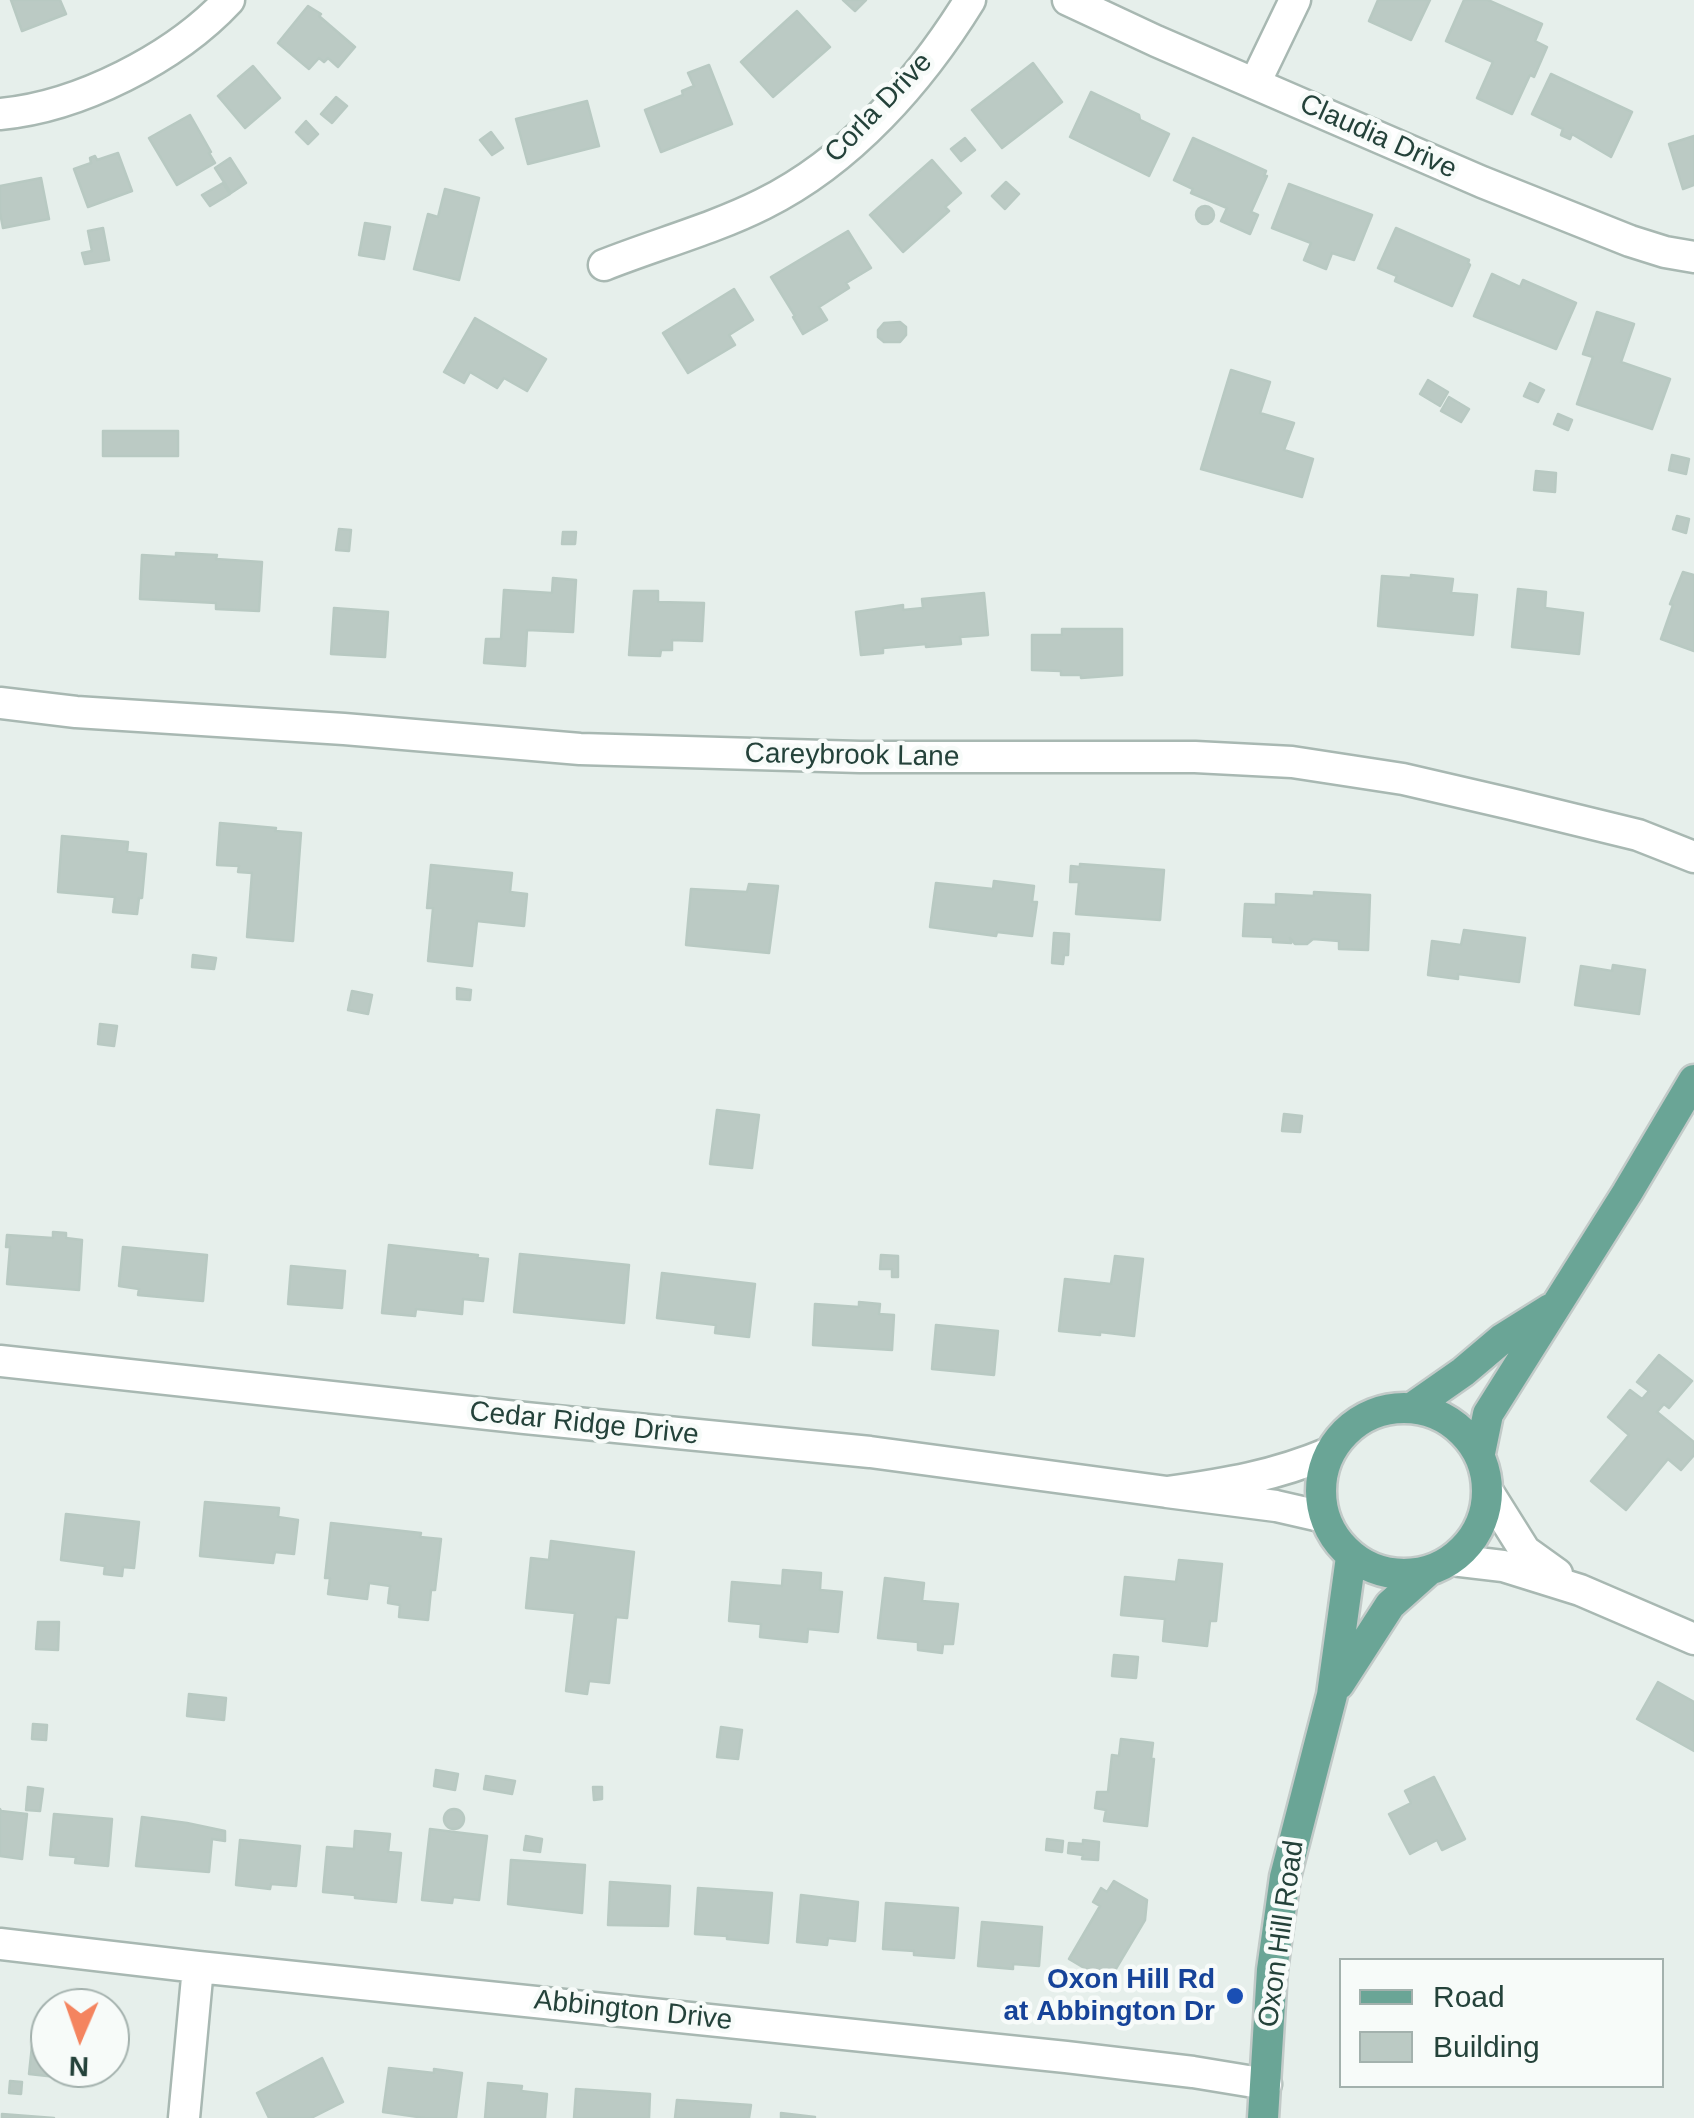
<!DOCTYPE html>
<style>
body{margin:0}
#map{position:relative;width:1694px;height:2118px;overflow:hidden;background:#e6efeb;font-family:Helvetica,sans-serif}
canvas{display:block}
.legend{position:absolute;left:1339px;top:1958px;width:325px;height:130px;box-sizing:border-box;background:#f7fbf9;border:2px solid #a3b1ad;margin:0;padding:12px 18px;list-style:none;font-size:30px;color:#24423a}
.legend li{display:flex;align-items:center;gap:20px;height:50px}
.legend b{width:50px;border:2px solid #a3b1ad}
.north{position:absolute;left:30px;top:1988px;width:100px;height:100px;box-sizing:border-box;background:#f7fbf9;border:2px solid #a3b1ad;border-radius:50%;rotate:182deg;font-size:28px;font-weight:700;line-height:40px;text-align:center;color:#24423a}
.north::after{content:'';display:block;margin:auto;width:35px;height:45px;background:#f4845f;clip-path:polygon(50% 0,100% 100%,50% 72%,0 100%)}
</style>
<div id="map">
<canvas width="1694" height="2118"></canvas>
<ul class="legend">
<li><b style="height:12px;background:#6aa596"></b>Road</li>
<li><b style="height:28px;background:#bbcac4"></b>Building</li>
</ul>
<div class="north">N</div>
</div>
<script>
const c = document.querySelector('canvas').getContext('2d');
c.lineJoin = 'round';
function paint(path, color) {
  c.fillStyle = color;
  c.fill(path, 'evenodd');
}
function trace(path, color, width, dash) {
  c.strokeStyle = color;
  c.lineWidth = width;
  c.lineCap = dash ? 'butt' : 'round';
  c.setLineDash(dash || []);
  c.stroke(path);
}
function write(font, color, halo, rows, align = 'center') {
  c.font = font + ' Helvetica,sans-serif';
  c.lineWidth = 9;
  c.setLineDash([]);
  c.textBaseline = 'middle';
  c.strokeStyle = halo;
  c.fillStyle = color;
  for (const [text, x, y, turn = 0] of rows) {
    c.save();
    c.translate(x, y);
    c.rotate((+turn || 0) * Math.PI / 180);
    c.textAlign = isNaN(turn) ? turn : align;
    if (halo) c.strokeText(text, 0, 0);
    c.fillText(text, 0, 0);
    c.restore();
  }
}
const building = new Path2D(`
 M11 0H60L66 14 22 31Z
 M843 0H866L855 11Z
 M1378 0H1430L1411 40 1369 21Z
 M1464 0H1488L1542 24 1535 41 1547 47 1534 77 1530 75 1512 114 1477 98 1493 62 1446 41Z
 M308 6 321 14 319 16 355 47 338 67 328 58 324 62 319 58 309 69 278 43Z
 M797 11 830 47 773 97 741 62Z
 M1033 63 1062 102 1002 148 972 110Z
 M709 65 732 124 661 152 645 110 683 95 682 91 694 86 688 73Z
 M253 66 280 98 245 128 218 96Z
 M1551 74 1632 112 1611 157 1572 134 1570 139 1561 135 1563 129 1532 114Z
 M1091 92 1139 115 1140 120 1169 134 1149 176 1070 137Z
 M336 97 347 106 332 123 321 114Z
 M587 101 599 146 528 164 516 119Z
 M190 115 211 152 209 153 215 163 177 185 149 138Z
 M306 121 318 134 308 144 296 132Z
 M491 132 503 148 492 155 480 140Z
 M1694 136V185L1683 189 1669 144Z
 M965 138 975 150 961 161 951 149Z
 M1193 138 1266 171 1264 176H1267L1251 212 1258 215 1250 234 1221 221 1227 208 1191 193 1193 189 1174 180Z
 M118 153 132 191 88 207 74 169 91 163 90 158 95 156 97 160Z
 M230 158 246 183 231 193 215 168Z
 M932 160 961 193 945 207 949 211 903 252 870 215Z
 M41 178 49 219 3 228 0 213V186Z
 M1006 182 1019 194 1005 209 992 196Z
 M223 183 230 194 210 206 202 195Z
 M1289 184 1372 215 1354 260 1332 253 1326 269 1304 260 1311 243 1272 228Z
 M445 189 479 198 459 280 414 269 428 214 438 217Z
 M1196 215a9 9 0 1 1 18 0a9 9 0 1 1-18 0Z
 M365 223 390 227 384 259 359 255Z
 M103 228 109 260 85 264 82 253 92 251 88 231Z
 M1396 228 1469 260 1468 263 1470 265 1452 306 1395 281 1397 276 1378 268Z
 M848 231 871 268 846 283 849 288 819 307 827 320 803 334 793 317 795 316 771 277Z
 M1492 274 1520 287 1523 280 1576 303 1556 349 1474 316Z
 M734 289 753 320 729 335 735 345 688 373 663 333Z
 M1597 312 1634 324 1621 362 1670 379 1652 429 1577 404 1593 357 1583 354Z
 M475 318 546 359 527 391 504 378 497 388 470 372 464 383 444 372Z
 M900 322 906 327V335L900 342H884L878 337V330L884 323Z
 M1231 370 1270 382 1260 413 1294 423 1284 450 1313 459 1302 497 1201 469Z
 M1428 380 1448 392 1440 406 1420 394Z
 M1530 383 1544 390 1538 402 1524 396Z
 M1449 397 1469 409 1461 422 1441 411Z
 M1558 414 1572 420 1568 430 1554 424Z
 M103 431H178V456H103Z
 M1672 455 1689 459 1686 474 1669 470Z
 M1536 471 1556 473 1555 492 1534 490Z
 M1677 516 1689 519 1686 533 1673 529Z
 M339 529 351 530 349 551 336 550Z
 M563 532H576L575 544H562Z
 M176 553 217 555 216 559 262 562 259 611 216 609V603L140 599 142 555 176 557Z
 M1683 572 1694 575V651L1661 639 1673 605 1670 604Z
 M1411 575 1453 579 1451 593 1477 595 1473 635 1378 626 1382 576 1411 578Z
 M553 578 576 580 573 632 527 630 525 666 484 663 486 639H501L504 590 552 593Z
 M1518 589 1546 592 1545 608 1583 613 1579 654 1512 647Z
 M634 591H658V602L704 603 702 641 672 640V650H661L660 656 629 655Z
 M984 593 988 635 960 637 961 644 926 647V644L883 648V653L861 655 856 612 903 605V610L923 608 922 599Z
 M334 608 388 612 385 657 331 654Z
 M1062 629H1122V675L1081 678V675H1061V671L1032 670V635H1062Z
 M220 823 276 828 275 831 301 833 293 941 247 937 252 873 238 872 239 866 217 865Z
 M62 836 128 842 127 852 146 854 142 898H139L137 914 113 912 115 897 58 892Z
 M1080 864 1164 870 1160 920 1076 914 1079 882H1070L1071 866 1080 867Z
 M431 865 512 873 510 892 527 894 524 926 477 921 472 966 428 961 433 908H427Z
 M994 881 1034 886 1032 902H1037L1032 936 997 932 996 936 930 927 936 883 993 889Z
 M749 884 778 886 769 953 686 945 691 889 747 892Z
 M1314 892 1370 895 1368 950 1339 949V941L1313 939 1307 944H1295L1290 938 1291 943 1273 942V937L1243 936 1245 904 1276 905V894L1314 896Z
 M1464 930 1525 938 1519 982 1458 974V979L1428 975 1432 941 1461 945Z
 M1054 933 1069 934 1068 955H1064L1063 964 1052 963Z
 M193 955 216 958 214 969 192 967Z
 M1613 965 1645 970 1639 1014 1575 1005 1581 966 1612 971Z
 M457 988 471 990 470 1000 457 999Z
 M352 991 372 995 368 1014 348 1010Z
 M100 1024 117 1026 114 1046 98 1044Z
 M717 1110 759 1115 752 1168 710 1164Z
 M1284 1114 1302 1116 1300 1132 1282 1131Z
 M53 1232 66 1233V1238L82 1240 79 1290 7 1284 10 1247H6L7 1235 53 1238Z
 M389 1245 478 1255 477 1258 488 1259 483 1301 463 1299 462 1314 416 1309 415 1316 382 1313Z
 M123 1247 207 1255 203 1301 138 1295 139 1289 119 1286Z
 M520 1254 629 1265 624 1323 514 1312Z
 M881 1255 898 1256V1277H892V1269H880Z
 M1115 1256 1143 1259 1134 1336 1100 1332V1335L1059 1331 1065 1279 1111 1284Z
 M291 1266 345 1271 342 1308 288 1304Z
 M662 1273 755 1284 749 1337 715 1333 716 1325 657 1318Z
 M859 1302 880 1304 879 1314 894 1315 892 1350 813 1345 815 1304 859 1307Z
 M936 1325 998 1331 994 1375 932 1369Z
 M1659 1355 1692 1381 1669 1408 1664 1404 1657 1412 1694 1442V1455L1681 1470 1668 1459 1626 1510 1591 1481 1629 1435 1608 1417 1630 1390 1642 1399 1649 1391 1637 1382Z
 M205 1502 279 1508 278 1517 298 1520 294 1554 275 1552 273 1563 200 1556Z
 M66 1514 139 1522 134 1568 123 1567 122 1576 104 1574 105 1566 61 1560Z
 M331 1523 421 1533 420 1537 441 1539 435 1590H431L428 1620 399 1617 400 1605 388 1603 390 1586 369 1583 367 1599 328 1594 330 1578H325Z
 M551 1541 634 1552 627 1618 616 1617 609 1683 589 1681 587 1694 566 1691 575 1613 526 1608 531 1558 549 1560Z
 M1179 1560 1222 1564 1216 1621H1210L1207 1646 1163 1641 1165 1619 1121 1615 1125 1577 1176 1582Z
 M783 1570 821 1573 820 1590 842 1592 838 1632 808 1629 807 1642 760 1637 761 1624 729 1621 732 1582 782 1586Z
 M885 1578 924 1583 922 1601 958 1604 953 1644H943L942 1653 918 1650V1642L878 1638Z
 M38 1622H59L58 1650 36 1649Z
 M1114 1655 1138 1657 1136 1678 1112 1676Z
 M1658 1682 1694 1702V1751L1637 1719Z
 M189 1694 226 1698 224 1720 187 1716Z
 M33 1724 47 1725 46 1740 32 1739Z
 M721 1727 742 1730 738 1759 717 1757Z
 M1121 1739 1153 1743 1151 1759H1154L1147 1826 1104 1821 1106 1810 1095 1808 1097 1792H1108L1112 1755 1119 1756Z
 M436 1770 458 1774 455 1790 434 1786Z
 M486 1776 515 1781 512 1794 484 1789Z
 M1434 1777 1465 1839 1442 1850 1437 1840 1410 1854 1389 1814 1411 1803 1405 1791Z
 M28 1787 43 1789 40 1811 26 1810Z
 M593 1787H602V1799L594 1800Z
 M0 1809 1 1811 27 1814 22 1859 0 1856Z
 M444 1819a10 10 0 1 1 20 0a10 10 0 1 1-20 0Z
 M54 1814 112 1819 108 1866 75 1863 76 1857 50 1855Z
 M142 1817 187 1823 225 1831V1841L212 1839 209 1872 136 1866Z
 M430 1829 487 1836 479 1900 453 1897 452 1903 422 1900Z
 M355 1831 390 1834 388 1852 401 1853 396 1902 355 1898V1895L323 1892 327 1847 354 1849Z
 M526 1836 542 1839 540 1852 524 1850Z
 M1047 1839 1063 1841 1062 1852 1046 1850Z
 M240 1840 300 1846 296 1886 271 1884 270 1889 236 1885Z
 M1083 1840 1099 1842 1098 1860 1082 1859 1083 1855 1068 1853 1069 1843 1083 1844Z
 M511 1860 585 1865 582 1913 508 1904Z
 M1114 1881 1147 1900 1145 1920 1108 1982 1069 1959 1100 1906 1093 1902 1101 1888 1107 1892Z
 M610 1882 670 1886 668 1926 608 1925Z
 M698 1888 772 1893 768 1943 727 1939V1936L695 1934Z
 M801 1895 858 1902 855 1941 828 1938 827 1945 797 1942Z
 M886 1903 958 1908 954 1958 914 1955V1951L883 1949Z
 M982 1922 1042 1927 1039 1966 1013 1964V1969L978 1966Z
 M34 2027 50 2029V2068H103L101 2082 29 2074Z
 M322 2058 343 2102 311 2118H269L257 2093Z
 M389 2068 434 2073V2069L462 2073 456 2118H425L383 2112Z
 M10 2081 22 2082 21 2094 9 2093Z
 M488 2083 522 2086 521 2091 547 2094 545 2118H485Z
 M576 2089 650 2094 649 2118H574Z
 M677 2100 751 2105 749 2118H675Z
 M781 2113 815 2117 781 2118Z
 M2 2114 54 2118H2Z`);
paint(building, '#bbcac4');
trace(building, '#b8c9c2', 2.5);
const minor = new Path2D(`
 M1068 0 1156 41 1482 182 1630 241 1665 252 1694 257
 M1255 83 1295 0
 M0 114C79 107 175 58 229 0
 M604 265C657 244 713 229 763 204 850 161 920 81 970 0
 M0 703 76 712 344 729 580 749 860 757H1195L1292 762 1403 779 1511 804 1638 835 1694 857
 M0 1361 525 1418 870 1452 1167 1492
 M1488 1492 1525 1551 1557 1574
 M1324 1517 1276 1506 1167 1492C1226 1484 1274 1476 1329 1453
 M1452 1560 1503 1566 1580 1590 1694 1639
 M0 1944 198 1967 1066 2057 1193 2072 1266 2084
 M184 2118 198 1967`);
const major = new Path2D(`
 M1413 1407 1463 1372 1502 1339 1550 1309
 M1321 1491a83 83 0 1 1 166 0a83 83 0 1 1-166 0Z
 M1480 1453 1488 1414 1627 1193 1694 1080
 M1339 1684 1390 1605 1427 1572
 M1263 2118 1272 1970 1285 1877 1332 1695 1351 1557`);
trace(minor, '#a8b8b2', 35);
trace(major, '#c2cac8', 35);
trace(minor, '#fff', 30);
trace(major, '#6aa596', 30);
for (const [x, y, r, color] of [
 [1235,1996,10,"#1a4fb4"]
]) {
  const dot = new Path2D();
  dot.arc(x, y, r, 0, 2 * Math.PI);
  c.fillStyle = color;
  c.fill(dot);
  trace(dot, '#f7fbf9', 4);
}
write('28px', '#24423a', '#f7fbf9', [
 ["Corla Drive",879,108,-46],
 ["Claudia Drive",1378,137,24],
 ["Careybrook Lane",852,756,1],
 ["Cedar Ridge Drive",584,1424,6],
 ["Oxon Hill Road",1282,1934,-82],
 ["Abbington Drive",633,2011,6]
]);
write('bold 28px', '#164399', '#f7fbf9', [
 ["Oxon Hill Rd",1215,1980],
 ["at Abbington Dr",1215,2012]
], 'right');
</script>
